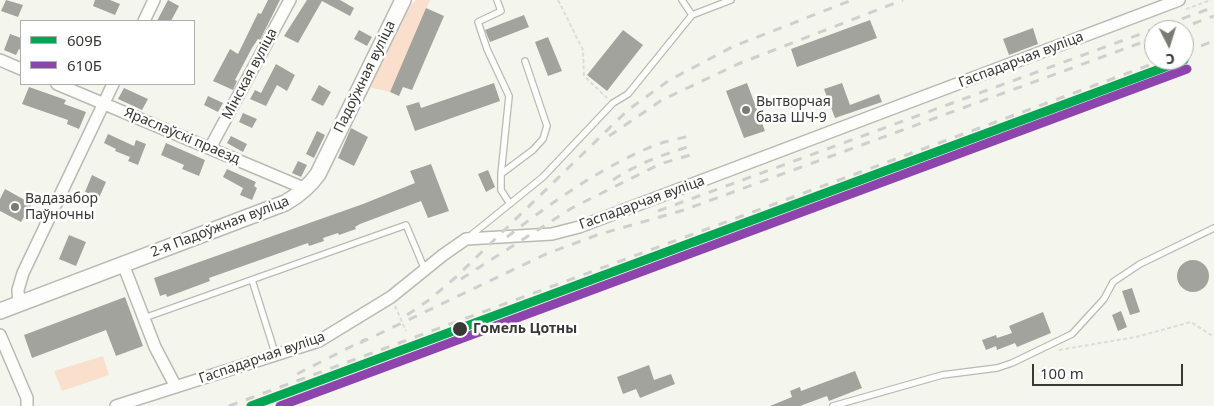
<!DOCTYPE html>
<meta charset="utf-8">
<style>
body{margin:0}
#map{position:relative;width:1214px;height:406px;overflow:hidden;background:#f4f6ee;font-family:"Noto Sans",sans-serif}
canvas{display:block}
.legend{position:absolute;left:20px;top:20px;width:175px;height:65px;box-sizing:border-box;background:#fff;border:1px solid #afb0ae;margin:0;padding:6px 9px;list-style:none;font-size:15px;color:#383934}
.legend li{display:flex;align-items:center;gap:10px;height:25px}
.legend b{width:25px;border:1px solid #afb0ae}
.north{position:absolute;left:1144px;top:20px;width:50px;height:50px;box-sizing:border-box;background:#fff;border:1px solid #afb0ae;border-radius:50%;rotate:175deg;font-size:14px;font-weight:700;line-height:20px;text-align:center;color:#383934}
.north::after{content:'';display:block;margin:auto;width:18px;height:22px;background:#7a7b75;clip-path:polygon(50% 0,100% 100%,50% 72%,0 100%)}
.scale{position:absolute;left:1032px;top:364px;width:151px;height:22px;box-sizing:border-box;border:2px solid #383934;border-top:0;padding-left:6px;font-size:15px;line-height:18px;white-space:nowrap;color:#383934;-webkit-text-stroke:4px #fff;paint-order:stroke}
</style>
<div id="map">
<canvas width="1214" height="406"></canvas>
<ul class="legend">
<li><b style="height:6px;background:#00a651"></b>609Б</li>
<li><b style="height:6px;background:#8e44ad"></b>610Б</li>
</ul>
<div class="north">С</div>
<div class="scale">100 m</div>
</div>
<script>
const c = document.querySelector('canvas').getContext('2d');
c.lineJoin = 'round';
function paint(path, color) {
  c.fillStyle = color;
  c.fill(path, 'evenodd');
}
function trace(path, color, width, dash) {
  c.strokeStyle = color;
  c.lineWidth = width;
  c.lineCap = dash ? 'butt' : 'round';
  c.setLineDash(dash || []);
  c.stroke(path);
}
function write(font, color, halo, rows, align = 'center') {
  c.font = font + ' "Noto Sans",sans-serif';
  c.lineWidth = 5;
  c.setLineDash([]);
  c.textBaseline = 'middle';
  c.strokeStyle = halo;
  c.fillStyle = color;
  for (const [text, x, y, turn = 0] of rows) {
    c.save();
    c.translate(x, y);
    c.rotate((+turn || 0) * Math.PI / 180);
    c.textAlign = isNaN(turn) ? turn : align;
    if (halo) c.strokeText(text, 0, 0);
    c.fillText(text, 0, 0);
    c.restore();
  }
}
paint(new Path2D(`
 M416 0H430L390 92 368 87 408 9Z
 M103 356 109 375 62 391 54 371Z`), '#fadfcc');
paint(new Path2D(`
 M6 0 23 5 18 17 1 11Z
 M95 0H110L120 4 115 15 93 6Z
 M168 0 179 6 171 21H157Z
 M268 0H280L260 40 258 39 252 48 235 80 237 81 233 90 213 81 230 49 238 54 258 13 261 14Z
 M307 0H340L354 8 350 16 322 1 298 43 284 36Z
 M426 8 444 16 412 90 403 87 399 96 390 92Z
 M524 15 529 27 490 42 485 30Z
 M870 20 877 38 797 67 791 49Z
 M1033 28 1038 44 1009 55 1003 39Z
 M359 30 372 37 367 46 354 39Z
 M623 30 643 45 607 91 587 75Z
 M10 34 21 38V50L19 49 16 55 4 50Z
 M548 37 562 71 548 76 535 42Z
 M276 64 295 75 287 91 277 85 266 106 250 99 255 90 261 93Z
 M494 83 500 101 415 131 406 106 419 102 421 108Z
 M747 83 765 131 744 138 726 91Z
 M842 83 850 105 879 94 882 102 835 118 824 89Z
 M319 85 331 92 323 106 311 100Z
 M29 87 66 100 64 104 86 112 79 129 67 124 68 120 22 104Z
 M124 88 148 99 142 110 118 99Z
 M208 96 223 103 218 112 204 105Z
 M243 113 257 119 252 128 239 122Z
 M351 128 368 137 354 166 338 158Z
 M317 131 325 135 314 158 306 154Z
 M108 134 134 146 136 140 146 144 138 165 128 161 130 157 115 151 116 149 104 143Z
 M231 136 247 144 243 152 227 143Z
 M166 143 205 160 199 176 182 169 184 165 161 155Z
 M298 161 307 165 301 177 292 173Z
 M431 164 449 211 428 218 421 201 360 224 355 227 356 229 339 235 338 233 323 238 324 241 309 246 308 243 209 278 210 281 167 297 166 294 160 296 154 278 363 204 415 183 410 171Z
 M227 169 256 182 254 186 257 188 252 200 240 195 243 188 223 177Z
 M488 170 495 187 486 192 478 174Z
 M92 175 106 182 99 198 85 192Z
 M5 189 32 204 21 222 0 211V199Z
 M69 235 86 242 76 266 59 259Z
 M1177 276a16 16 0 1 1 32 0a16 16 0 1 1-32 0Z
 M1132 288 1140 312 1130 315 1122 291Z
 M125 297 143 346 116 356 106 330 32 358 24 335Z
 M1121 311 1127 327 1118 331 1112 315Z
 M1043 312 1051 333 1017 347 1015 343 997 350 996 346 986 350 982 340 996 335 997 338 1012 333 1009 326Z
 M649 365 654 380 671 374 675 384 640 398 636 389 623 394 617 377Z
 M855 371 862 388 829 401 827 396 800 406H770L792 397 790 391 800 387 801 391Z`), '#a3a39e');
const lane = new Path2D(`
 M497 0 501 11 478 22 487 49 509 96 501 174
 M682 0 692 15
 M510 204 501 190V174L533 150 543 139 547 126 525 61
 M470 236 543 177 613 103 628 94 692 15 731 0
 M252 280 276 356
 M144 318 406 225 425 270
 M833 406 942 375 997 368 1012 363 1072 334 1104 299 1113 282 1140 264 1214 228`);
const street = new Path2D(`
 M144 21 154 0
 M0 60 21 69
 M57 84 306 189
 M210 148 290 0
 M123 264 155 347 176 387
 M19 304 18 290 23 273 113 84
 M0 335 27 398V406
 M116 406 319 341 391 297 443 255 466 239 552 234 579 227 1179 0`);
const secondary = new Path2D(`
 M0 311 285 203C299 195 309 187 318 174L403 0`);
trace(lane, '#b8bab3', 8);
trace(street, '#b8bab3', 14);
trace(secondary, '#b8bab3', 18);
trace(new Path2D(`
 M558 0 583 50 584 76 607 98
 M1186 9 1211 0
 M395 306 406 331
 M1059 350 1136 337 1191 322 1214 337`), '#dcdcda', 2, [4, 2.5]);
trace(lane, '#fdfefc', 5.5);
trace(street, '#fdfefc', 11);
trace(secondary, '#fdfefc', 15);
trace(new Path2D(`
 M1176 30 1214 16
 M1184 52 1214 41
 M609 136 662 100 738 64 903 0
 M613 180C638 163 665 154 694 145
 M658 211 1214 7
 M507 237C552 202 600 168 653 146 665 141 678 139 690 136
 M461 279 572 208 660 164 697 153
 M407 315 429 300 456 277 628 110 668 81 732 47 852 0
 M360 343 546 254 597 235 684 210 1154 38
 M297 374 366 339
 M229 406 1163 60`), '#cfd0ce', 3, [9, 9]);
trace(new Path2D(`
 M251 406 1184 60`), '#00a651', 9);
trace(new Path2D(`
 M280 406 1187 69`), '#8e44ad', 9);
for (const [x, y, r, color] of [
 [746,110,5,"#7a7b75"],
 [15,207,5,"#7a7b75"],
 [460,329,8,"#383934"]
]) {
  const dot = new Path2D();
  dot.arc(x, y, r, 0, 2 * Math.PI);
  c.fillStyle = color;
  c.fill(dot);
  trace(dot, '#fff', 2);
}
write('14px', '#383934', '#fff', [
 ["Гаспадарчая вуліца",1021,60,-21],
 ["Мінская вуліца",250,74,-62],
 ["Падоўжная вуліца",365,77,-64],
 ["Яраслаўскі праезд",182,136,23],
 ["Гаспадарчая вуліца",642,203,-20],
 ["2-я Падоўжная вуліца",220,227,-21],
 ["Гаспадарчая вуліца",262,358,-19]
]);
write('14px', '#383934', '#fff', [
 ["Вытворчая",756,102],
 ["база ШЧ-9",756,118],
 ["Вадазабор",25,199],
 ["Паўночны",25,215]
], 'left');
write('bold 14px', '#383934', '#fff', [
 ["Гомель Цотны",473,329]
], 'left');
</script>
